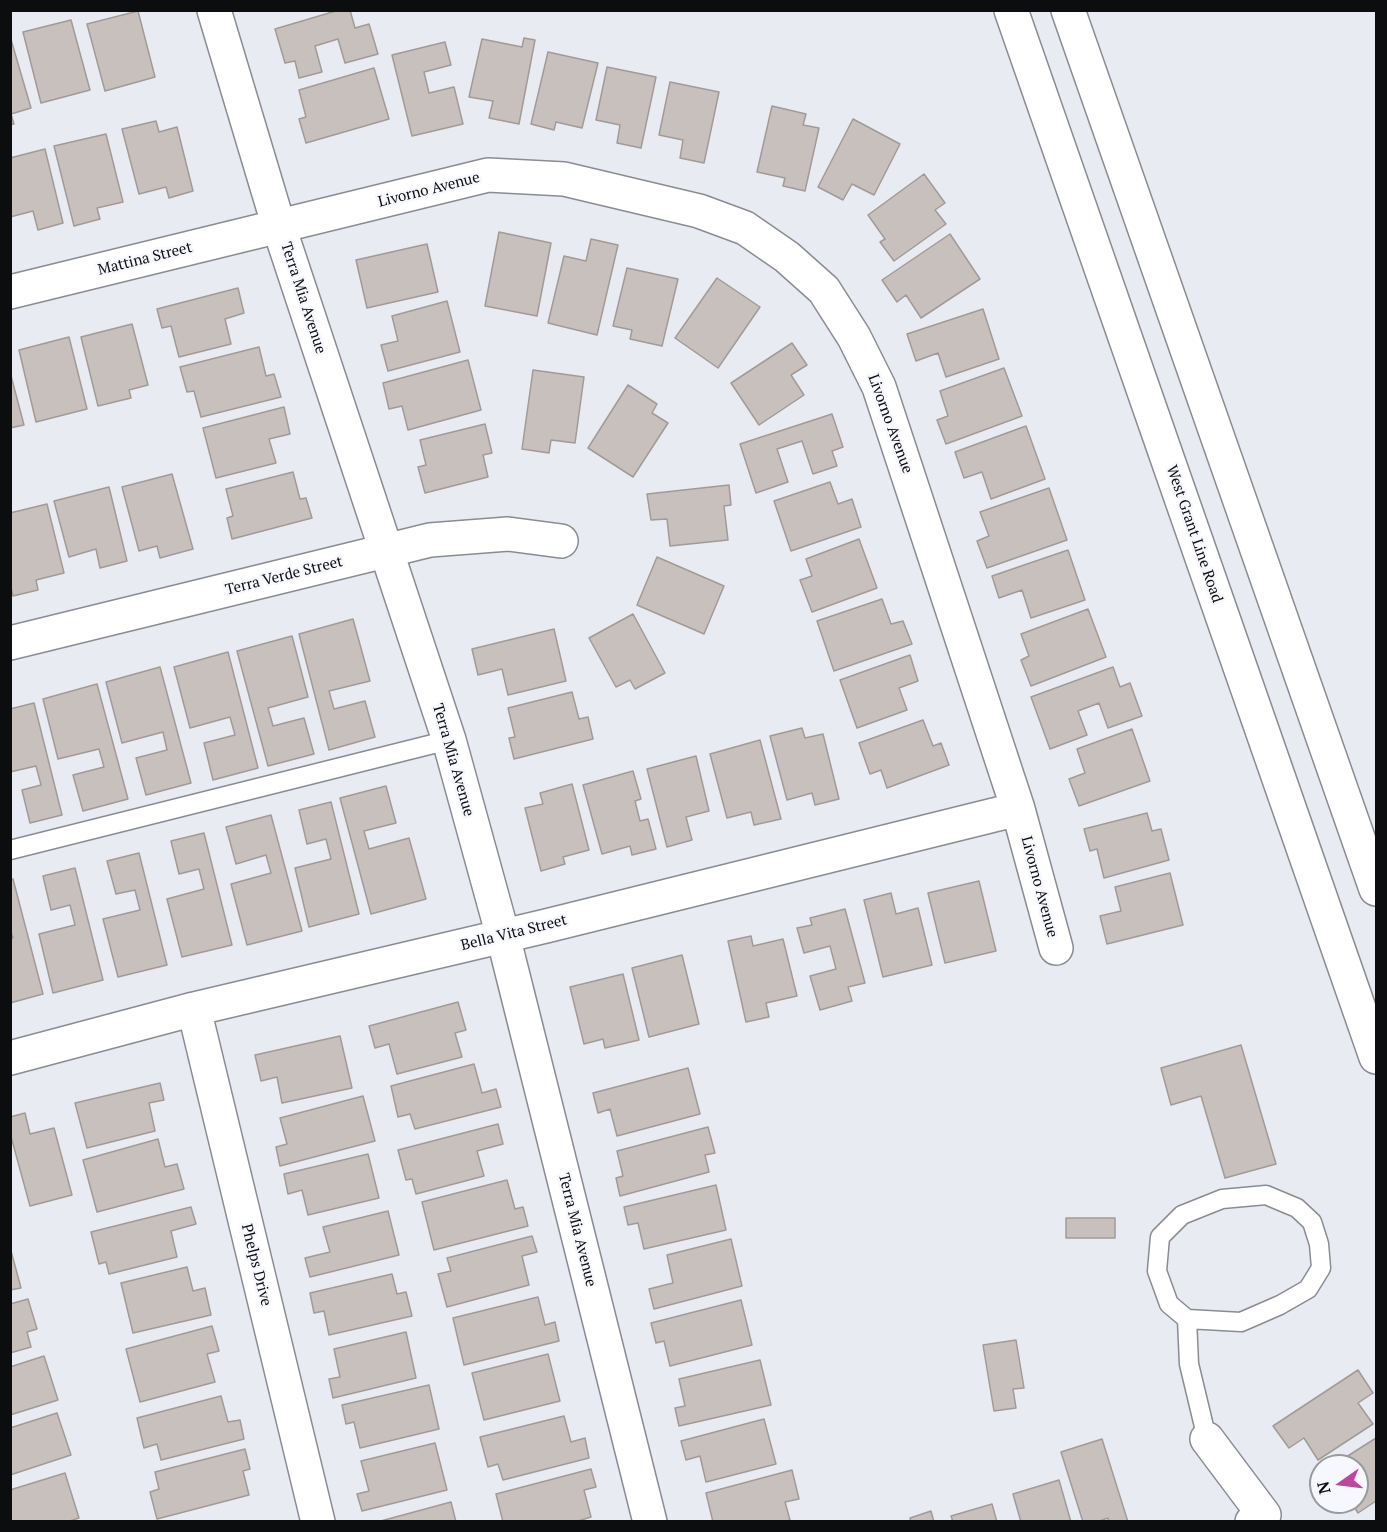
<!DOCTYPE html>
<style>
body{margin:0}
#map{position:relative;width:1387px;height:1532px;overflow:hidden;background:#e9ebf2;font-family:"PT Serif",serif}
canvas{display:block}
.frame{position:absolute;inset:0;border:12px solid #0c0d0f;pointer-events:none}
.north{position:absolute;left:1309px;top:1454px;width:60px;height:60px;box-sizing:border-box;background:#f7f8fe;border:2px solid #999a9e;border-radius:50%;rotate:256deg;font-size:16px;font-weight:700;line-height:24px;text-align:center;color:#0c0d0f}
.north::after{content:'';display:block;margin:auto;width:21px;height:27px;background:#bb479f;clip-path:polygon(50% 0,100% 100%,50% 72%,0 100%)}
</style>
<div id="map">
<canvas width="1387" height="1532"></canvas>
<div class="frame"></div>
<div class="north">N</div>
</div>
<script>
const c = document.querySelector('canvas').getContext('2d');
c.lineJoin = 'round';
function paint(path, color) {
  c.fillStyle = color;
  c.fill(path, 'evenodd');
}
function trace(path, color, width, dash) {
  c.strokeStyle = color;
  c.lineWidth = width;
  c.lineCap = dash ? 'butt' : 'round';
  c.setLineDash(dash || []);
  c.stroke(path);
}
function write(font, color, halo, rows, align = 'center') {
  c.font = font + ' "PT Serif",serif';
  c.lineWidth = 5;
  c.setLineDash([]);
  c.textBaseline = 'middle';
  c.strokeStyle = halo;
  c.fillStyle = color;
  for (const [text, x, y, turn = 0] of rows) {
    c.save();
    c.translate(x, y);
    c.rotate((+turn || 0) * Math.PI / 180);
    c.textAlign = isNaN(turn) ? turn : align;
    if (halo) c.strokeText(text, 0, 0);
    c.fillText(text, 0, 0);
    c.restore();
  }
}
const building = new Path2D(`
 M339 10H350L355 28 369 24 378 54 345 63 338 39 315 46 322 72 299 78 295 61 285 63 275 29Z
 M138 11 155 77 105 91 87 24Z
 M71 20 90 90 41 103 23 32Z
 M10 36 31 108 11 114 14 124 10 125Z
 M524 38 535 40 519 124 489 118 493 101 469 97 482 39 522 47Z
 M445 42 451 65 424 72 429 93 454 87 463 124 412 136 392 55Z
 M548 52 598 63 582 128 556 122 554 130 531 124Z
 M607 67 656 77 641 148 617 143 620 125 596 120Z
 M374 68 389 119 306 143 299 119 306 117 299 90Z
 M670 82 719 92 704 163 680 158 683 140 659 135Z
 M772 106 806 114 803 125 819 128 805 191 783 186 785 178 757 172Z
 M853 119 900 144 874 195 852 184 843 200 818 187Z
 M156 121 159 132 177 127 193 191 169 198 166 187 139 194 122 129Z
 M106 134 123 202 97 208 100 219 74 226 54 146Z
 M45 149 63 223 38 230 33 211 10 217V158Z
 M924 174 945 203 935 210 946 224 894 261 880 242 885 239 868 215Z
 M499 232 551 243 537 316 485 306Z
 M950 234 980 279 921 318 906 295 897 302 882 280Z
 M591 239 618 245 597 335 548 323 564 256 586 261Z
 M427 244 438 292 367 308 356 260Z
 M627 268 678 279 662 346 630 339 632 330 613 326Z
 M717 278 760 307 718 368 675 338Z
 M238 288 244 313 225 319 231 344 179 357 171 326 162 328 157 309Z
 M447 301 460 352 388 371 381 345 398 341 392 316Z
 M983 309 999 359 946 377 938 353 916 361 907 334Z
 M132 324 148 385 129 390 131 398 98 406 81 337Z
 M69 337 87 409 36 422 19 350Z
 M792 343 807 365 791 375 804 395 759 425 731 383Z
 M259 347 266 376 274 374 281 397 201 417 194 391 187 392 180 367Z
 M468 360 481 410 408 430 402 406 389 409 383 383Z
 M1004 368 1022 416 946 444 937 420 948 416 940 391Z
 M533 370 584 377 575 443 551 440 549 453 522 449Z
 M10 372 24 425 10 428Z
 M628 385 657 404 652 413 668 423 633 477 588 448Z
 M284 407 290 434 269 439 276 463 216 478 203 428Z
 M832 414 843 447 832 451 837 466 813 474 802 441 777 449 788 482 756 493 740 444Z
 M485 424 492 453 483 455 488 477 425 493 418 467 426 465 420 440Z
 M1026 426 1045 479 991 499 982 472 964 478 955 452Z
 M293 472 300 499 306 498 312 518 232 539 227 518 233 516 226 489Z
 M172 474 193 549 160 558 157 546 139 551 122 487Z
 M830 482 838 504 852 499 861 527 791 551 774 501Z
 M729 485 731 505 724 506 728 540 670 546 667 519 651 520 647 494Z
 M109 487 127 561 100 568 96 549 69 557 54 501Z
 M1049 488 1067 540 987 568 977 541 989 536 980 512Z
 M47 504 64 573 36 580 38 590 13 596 10 584V513Z
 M859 539 877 588 812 612 800 580 812 576 806 559Z
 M1068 550 1085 600 1031 618 1022 590 999 598 992 576Z
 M657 557 724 586 704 634 637 605Z
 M882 599 891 624 903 621 912 644 834 671 817 621Z
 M1088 609 1106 657 1031 686 1021 660 1029 656 1021 634Z
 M633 614 665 673 635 689 630 680 616 687 589 638Z
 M353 619 370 681 329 691 334 709 365 701 375 737 329 750 299 634Z
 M554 629 566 681 508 695 502 669 478 675 472 649Z
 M292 636 308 697 268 708 273 726 304 718 314 754 268 766 237 651Z
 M228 652 258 768 213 780 204 743 235 735 230 717 190 728 174 667Z
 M910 655 918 681 899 688 907 710 857 728 840 680Z
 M160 667 191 783 146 795 136 758 167 750 163 732 122 743 106 682Z
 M1113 667 1120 687 1130 683 1142 716 1108 728 1099 703 1078 711 1087 735 1050 749 1031 697Z
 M97 684 128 799 83 811 73 775 104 767 99 749 58 759 43 699Z
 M572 692 579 719 588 717 593 739 514 759 509 738 515 737 508 708Z
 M34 703 62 815 30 823 22 790 41 785 36 766 10 772V709Z
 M923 720 933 746 941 743 949 765 887 788 881 770 870 774 859 743Z
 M802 728 805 738 823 734 839 799 815 805 812 793 787 800 770 736Z
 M1132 729 1150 781 1079 806 1069 779 1085 773 1077 749Z
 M760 740 781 819 754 825 751 812 727 818 710 754Z
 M696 756 709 811 686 817 692 840 667 847 647 769Z
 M633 771 641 799 635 801 640 821 648 819 656 849 632 855 630 846 602 854 583 785Z
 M572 784 589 850 563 857 565 864 541 871 525 808 543 804 540 793Z
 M386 786 396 823 364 831 369 849 409 838 426 899 371 914 340 798Z
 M331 802 359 914 309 927 295 868 331 859 326 839 307 844 299 810Z
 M1147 813 1152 831 1161 829 1169 860 1104 878 1097 849 1090 851 1084 829Z
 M271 815 302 931 247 945 231 884 271 873 266 855 236 864 226 827Z
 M204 833 232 945 182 957 167 899 204 889 199 869 179 874 171 841Z
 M139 853 167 965 118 977 103 919 140 910 135 890 116 894 107 861Z
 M75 868 103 980 53 993 39 934 75 925 70 905 51 910 43 876Z
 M1170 873 1183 925 1107 944 1100 916 1121 911 1115 887Z
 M13 879 43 994 10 1003V938H13L10 929V880Z
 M979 881 996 951 945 963 928 893Z
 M891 893 896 914 918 908 932 965 883 977 864 900Z
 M845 909 865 983 848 987 852 1001 820 1010 810 976 836 969 830 946 804 953 797 928 812 925 810 918Z
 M751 936 753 946 783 939 797 996 766 1003 769 1017 746 1022 728 941Z
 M682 955 699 1024 649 1037 632 968Z
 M623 974 639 1040 605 1048 603 1039 584 1044 570 987Z
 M458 1002 466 1030 455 1033 462 1057 397 1074 389 1044 375 1048 369 1026Z
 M340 1036 352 1088 282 1103 277 1077 261 1081 255 1055Z
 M1241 1045 1276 1164 1225 1178 1201 1096 1171 1105 1161 1068Z
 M474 1064 482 1093 496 1089 501 1107 415 1129 410 1114 398 1117 391 1086Z
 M688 1068 700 1114 617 1136 610 1109 598 1113 593 1093Z
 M160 1083 164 1100 149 1103 155 1131 87 1148 75 1103Z
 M363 1096 375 1141 280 1166 276 1147 287 1144 280 1118Z
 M25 1113 30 1134 54 1128 72 1195 30 1206 10 1133V1117Z
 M498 1124 503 1144 477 1151 484 1176 416 1194 412 1179 406 1180 398 1150Z
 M708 1127 715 1153 705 1155 709 1172 620 1196 616 1178 623 1176 617 1151Z
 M158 1139 165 1167 177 1164 184 1189 97 1212 83 1160Z
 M368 1154 379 1198 308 1215 302 1190 288 1194 284 1174Z
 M507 1180 515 1209 523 1207 528 1226 434 1250 422 1202Z
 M716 1185 726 1230 644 1249 638 1223 628 1225 624 1207Z
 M191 1207 196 1224 171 1231 177 1257 109 1274 106 1262 99 1264 91 1232Z
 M388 1211 399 1255 310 1277 305 1258 330 1252 323 1227Z
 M1066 1218H1115V1238H1066Z
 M532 1236 537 1252 522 1256 529 1285 447 1307 438 1274 451 1271 447 1258Z
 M731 1239 742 1286 654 1309 649 1289 673 1283 667 1255Z
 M10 1247 21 1288 10 1290Z
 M187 1267 193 1291 205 1288 211 1315 133 1333 121 1283Z
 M392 1274 397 1294 406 1292 412 1316 329 1335 324 1311 314 1313 310 1293Z
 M538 1297 545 1325 555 1322 559 1341 464 1365 453 1318Z
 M28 1299 37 1329 27 1332 31 1347 10 1353V1304Z
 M741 1300 752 1345 670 1366 664 1341 656 1343 651 1323Z
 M212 1326 219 1351 207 1354 215 1382 140 1402 126 1349Z
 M406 1332 416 1378 333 1398 329 1379 340 1377 334 1349Z
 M1016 1340 1024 1388 1013 1389 1016 1408 994 1411 983 1345Z
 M548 1354 560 1401 484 1420 472 1373Z
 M44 1356 58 1400 10 1415V1367Z
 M760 1360 771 1405 679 1426 675 1408 685 1406 679 1379Z
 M1358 1370 1373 1393 1358 1403 1373 1424 1318 1460 1304 1438 1289 1448 1273 1426Z
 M429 1385 439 1429 360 1448 354 1422 346 1424 342 1405Z
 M221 1396 228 1422 240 1420 244 1439 161 1460 157 1444 144 1448 137 1418Z
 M57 1413 71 1455 10 1475V1428Z
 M564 1416 571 1442 585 1438 589 1458 503 1480 498 1464 488 1467 480 1437Z
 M764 1419 776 1464 706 1482 700 1456 686 1460 681 1441Z
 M1376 1438V1501L1358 1513 1351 1502H1357V1466H1332Z
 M1102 1439 1128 1522H1109L1108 1518 1097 1522H1083L1061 1452Z
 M435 1443 447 1490 362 1511 357 1494 369 1491 361 1461Z
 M245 1449 250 1469 243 1471 249 1495 157 1519 150 1492 159 1489 155 1472Z
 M591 1469 596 1487 584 1490 591 1517 575 1522H503L496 1494Z
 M792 1470 799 1499 785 1502 790 1520 784 1522H713L706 1493Z
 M65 1473 79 1518 67 1522H10V1490Z
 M1059 1480 1071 1522H1021L1013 1494Z
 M451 1502 456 1522H377Z
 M992 1504 997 1522H953L951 1516Z
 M931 1511 934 1522H911L910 1518Z`);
paint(building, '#c8c0bc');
trace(building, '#a29a97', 1.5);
const service = new Path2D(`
 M10 850 449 740
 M1187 1319 1241 1322 1280 1305 1308 1289 1321 1268 1319 1244 1312 1222 1297 1208 1266 1195 1222 1199 1182 1215 1160 1237 1157 1271 1169 1304 1187 1319 1189 1364 1207 1439`);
const minor = new Path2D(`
 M214 10 279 227 449 740 503 936 650 1522
 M10 292 488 175 564 179 699 211 745 228 787 257 824 290 854 337 879 387 1018 809 1056 948
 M10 643 430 540 508 534 561 541
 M194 1009 318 1522
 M10 1058 194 1009 546 926 1018 809
 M1207 1439 1264 1515 1252 1522`);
const secondary = new Path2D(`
 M1011 10 1376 1057
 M1068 10 1376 889`);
trace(service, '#8a8c93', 21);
trace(minor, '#8a8c93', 36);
trace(secondary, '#8a8c93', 36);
trace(service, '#fff', 18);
trace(minor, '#fff', 33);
trace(secondary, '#fff', 33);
write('15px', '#0c0d0f', '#f7f8fe', [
 ["Livorno Avenue",429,190,-14],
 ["Mattina Street",145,259,-14],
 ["Terra Mia Avenue",303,298,72],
 ["Livorno Avenue",890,424,70],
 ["West Grant Line Road",1194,534,71],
 ["Terra Verde Street",284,576,-14],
 ["Terra Mia Avenue",453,760,74],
 ["Livorno Avenue",1039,887,75],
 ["Bella Vita Street",514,933,-14],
 ["Terra Mia Avenue",577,1230,76],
 ["Phelps Drive",256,1265,76]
]);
</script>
